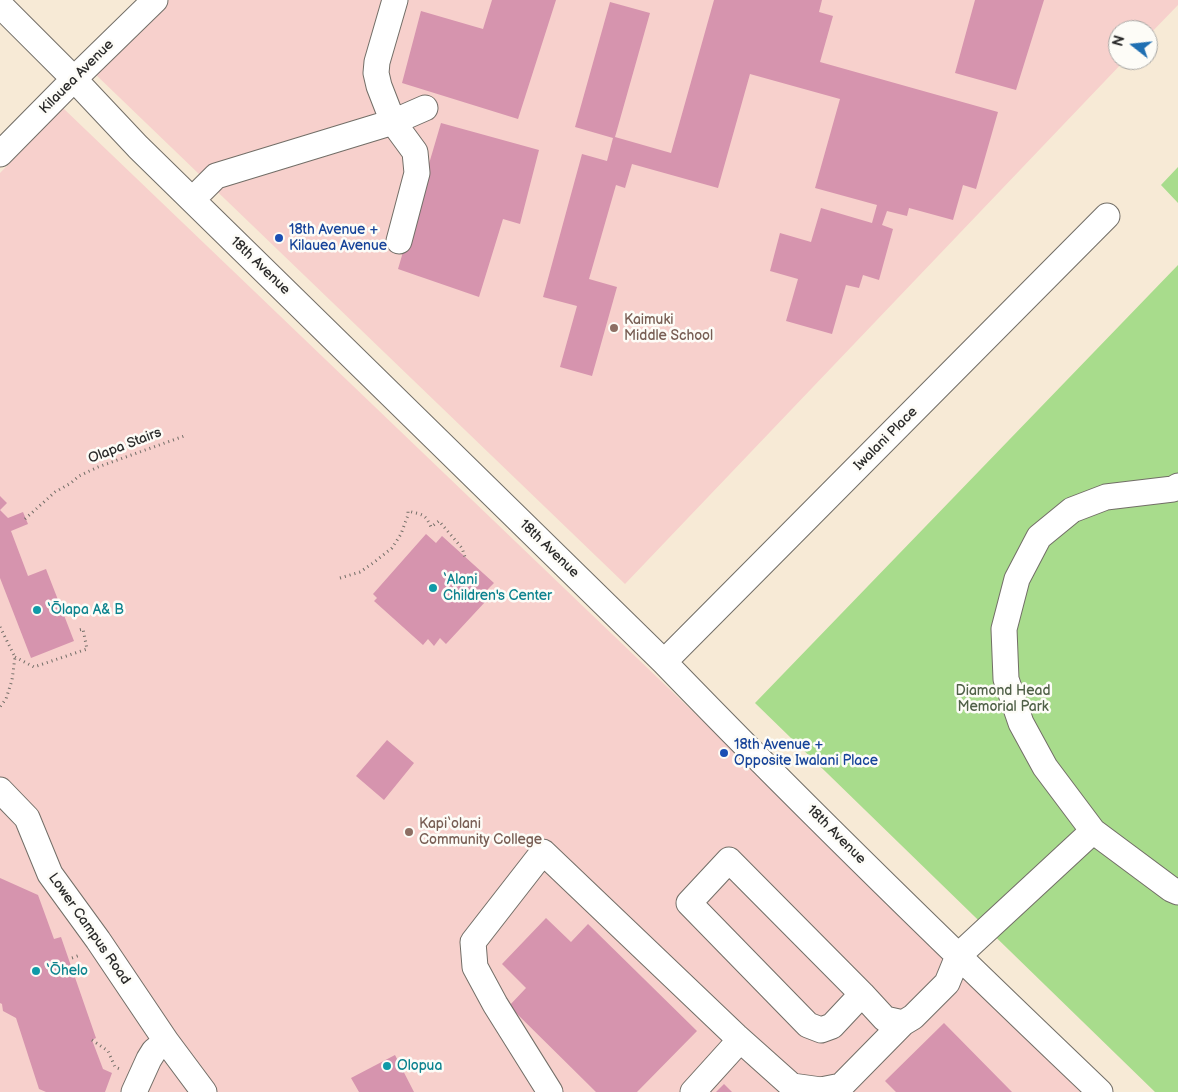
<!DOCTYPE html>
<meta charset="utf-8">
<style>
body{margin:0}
#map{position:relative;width:1178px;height:1092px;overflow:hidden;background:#f7ead6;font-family:"Balsamiq Sans",sans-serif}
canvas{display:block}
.north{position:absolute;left:1108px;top:20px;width:50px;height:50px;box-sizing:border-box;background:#fdfcf7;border:1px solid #a9a8a5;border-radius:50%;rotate:286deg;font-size:14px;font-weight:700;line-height:20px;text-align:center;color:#2b2b2b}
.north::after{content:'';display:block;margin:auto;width:18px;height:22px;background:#1f6fb2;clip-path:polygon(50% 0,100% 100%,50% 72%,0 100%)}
</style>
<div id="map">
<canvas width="1178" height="1092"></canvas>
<div class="north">N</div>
</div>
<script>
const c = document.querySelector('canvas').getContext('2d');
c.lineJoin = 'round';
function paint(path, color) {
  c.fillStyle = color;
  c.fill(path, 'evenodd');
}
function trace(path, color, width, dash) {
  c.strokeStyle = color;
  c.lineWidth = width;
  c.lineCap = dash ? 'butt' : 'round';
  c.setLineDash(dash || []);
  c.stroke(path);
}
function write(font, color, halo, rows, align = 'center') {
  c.font = font + ' "Balsamiq Sans",sans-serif';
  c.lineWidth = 5;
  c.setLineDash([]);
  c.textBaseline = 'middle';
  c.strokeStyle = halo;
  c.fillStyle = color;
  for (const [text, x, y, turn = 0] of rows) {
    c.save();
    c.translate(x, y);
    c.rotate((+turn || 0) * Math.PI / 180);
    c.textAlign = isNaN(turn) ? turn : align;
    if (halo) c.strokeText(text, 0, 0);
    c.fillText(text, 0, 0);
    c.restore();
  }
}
paint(new Path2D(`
 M169 0H1178V5L1148 36V30H1118V60H1125L625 584 93 72Z
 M63 108 1090 1092H0V173Z`), '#f7d0cc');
paint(new Path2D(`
 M1178 167V203L1161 185Z
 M1178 265V1092H1155L755 703Z`), '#a8dc8c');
paint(new Path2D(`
 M492 0H556L518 119 402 83 421 11 483 29Z
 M714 0H822L819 12 833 16 820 62 998 112 976 189 963 185 953 220 909 208 907 216 887 211 882 225 893 229 879 280 863 275 859 288 846 285 832 334 786 321 798 279 770 271 780 233 811 242 821 208 872 223 877 205 815 188 840 99 750 74 718 188 632 164 625 188 616 185 589 279 617 287 592 376 560 367 577 306 543 297 582 154 607 161 613 138 575 127 610 2 650 13 615 137 671 153Z
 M975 0H1044L1016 90 955 73Z
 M441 123 539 150 520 224 503 219 479 297 398 269Z
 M0 496 7 503 0 510Z
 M0 510 8 518 23 512 28 524 11 531 28 576 46 569 74 641 31 658 0 578Z
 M426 534 436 543 442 536 494 583 480 597 485 602 446 644 440 638 434 646 428 639 423 645 374 601 377 598 373 594Z
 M387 740 414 763 384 800 356 776Z
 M0 878 38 895 54 939 61 937 96 1038 92 1040 103 1069 112 1073 105 1092H46L39 1089 16 1018 3 1011 2 1004 0 1003Z
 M546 918 571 942 588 924 697 1031 637 1092H596L509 1006 526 988 502 964Z
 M944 1023 1012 1092H896L885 1081Z
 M395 1055 414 1092H359L351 1078Z
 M724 1084 732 1092H716Z`), '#d694ae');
const minor = new Path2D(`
 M395 0 377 62 376 73 379 86 393 122 415 152 417 173 399 241
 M0 5 74 79 138 147 664 662C806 809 952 951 1100 1092
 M0 154 74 79 155 0
 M192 200 216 176 393 122 425 108
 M664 662 1107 216
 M0 790 27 818 50 874 98 940 166 1041
 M1093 831 1171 889 1178 892
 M862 994 832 1026 821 1030 808 1025 689 903 729 860 862 994 885 1019 903 1023 913 1017 947 983 958 956 1093 831 1045 767 1021 723 1006 679 1004 629 1017 579 1039 537 1072 510 1106 497 1173 489 1178 486
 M134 1092 149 1059 154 1051 166 1041 204 1092
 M550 1092 495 1004 475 967 473 942 543 852 736 1036 792 1086 821 1090 841 1086 903 1023
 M693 1092 740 1040`);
trace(minor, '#726e67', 27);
trace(new Path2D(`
 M25 519 55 492 71 483 79 476 98 467 187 435
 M340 578 360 572 373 563 392 548 401 534 408 515V511C422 515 425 513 431 527L439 521 462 548 465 557
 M0 627 15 657 12 680 6 699 0 707
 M15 657 34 667 87 649 83 629 79 630
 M72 958 80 955
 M92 1040 108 1051 115 1067 120 1069`), '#726e67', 3, [1, 4]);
trace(minor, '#fff', 25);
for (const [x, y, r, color] of [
 [279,238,5,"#1a4fb4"],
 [614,328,5,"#8d6e63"],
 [433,588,5,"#0f9aa8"],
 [37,610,5,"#0f9aa8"],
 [724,753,5,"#1a4fb4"],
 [409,832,5,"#8d6e63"],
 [36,971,5,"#0f9aa8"],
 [387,1066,5,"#0f9aa8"]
]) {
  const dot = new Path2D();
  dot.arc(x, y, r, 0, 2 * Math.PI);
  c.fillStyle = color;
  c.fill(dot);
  trace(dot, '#fdfcf7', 2);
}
write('14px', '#2b2b2b', '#fdfcf7', [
 ["Kilauea Avenue",77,77,-45],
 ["18th Avenue",260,266,44],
 ["Iwalani Place",886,439,-45],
 ["Olapa Stairs",125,446,-21],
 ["18th Avenue",549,549,44],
 ["18th Avenue",836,835,45],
 ["Lower Campus Road",89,929,55]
]);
write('14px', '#164399', '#fdfcf7', [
 ["18th Avenue +",289,230],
 ["Kilauea Avenue",289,246],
 ["18th Avenue +",734,745],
 ["Opposite Iwalani Place",734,761]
], 'left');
write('14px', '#785e54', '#fdfcf7', [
 ["Kaimuki",624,320],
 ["Middle School",624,336],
 ["Kapi‘olani",419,824],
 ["Community College",419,840]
], 'left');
write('14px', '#0d838f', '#fdfcf7', [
 ["‘Alani",443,580],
 ["Children's Center",443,596],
 ["‘Ōlapa A& B",47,610],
 ["‘Ōhelo",46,971],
 ["Olopua",397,1066]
], 'left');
write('14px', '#506048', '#fdfcf7', [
 ["Diamond Head",1003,691],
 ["Memorial Park",1003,707]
]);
</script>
